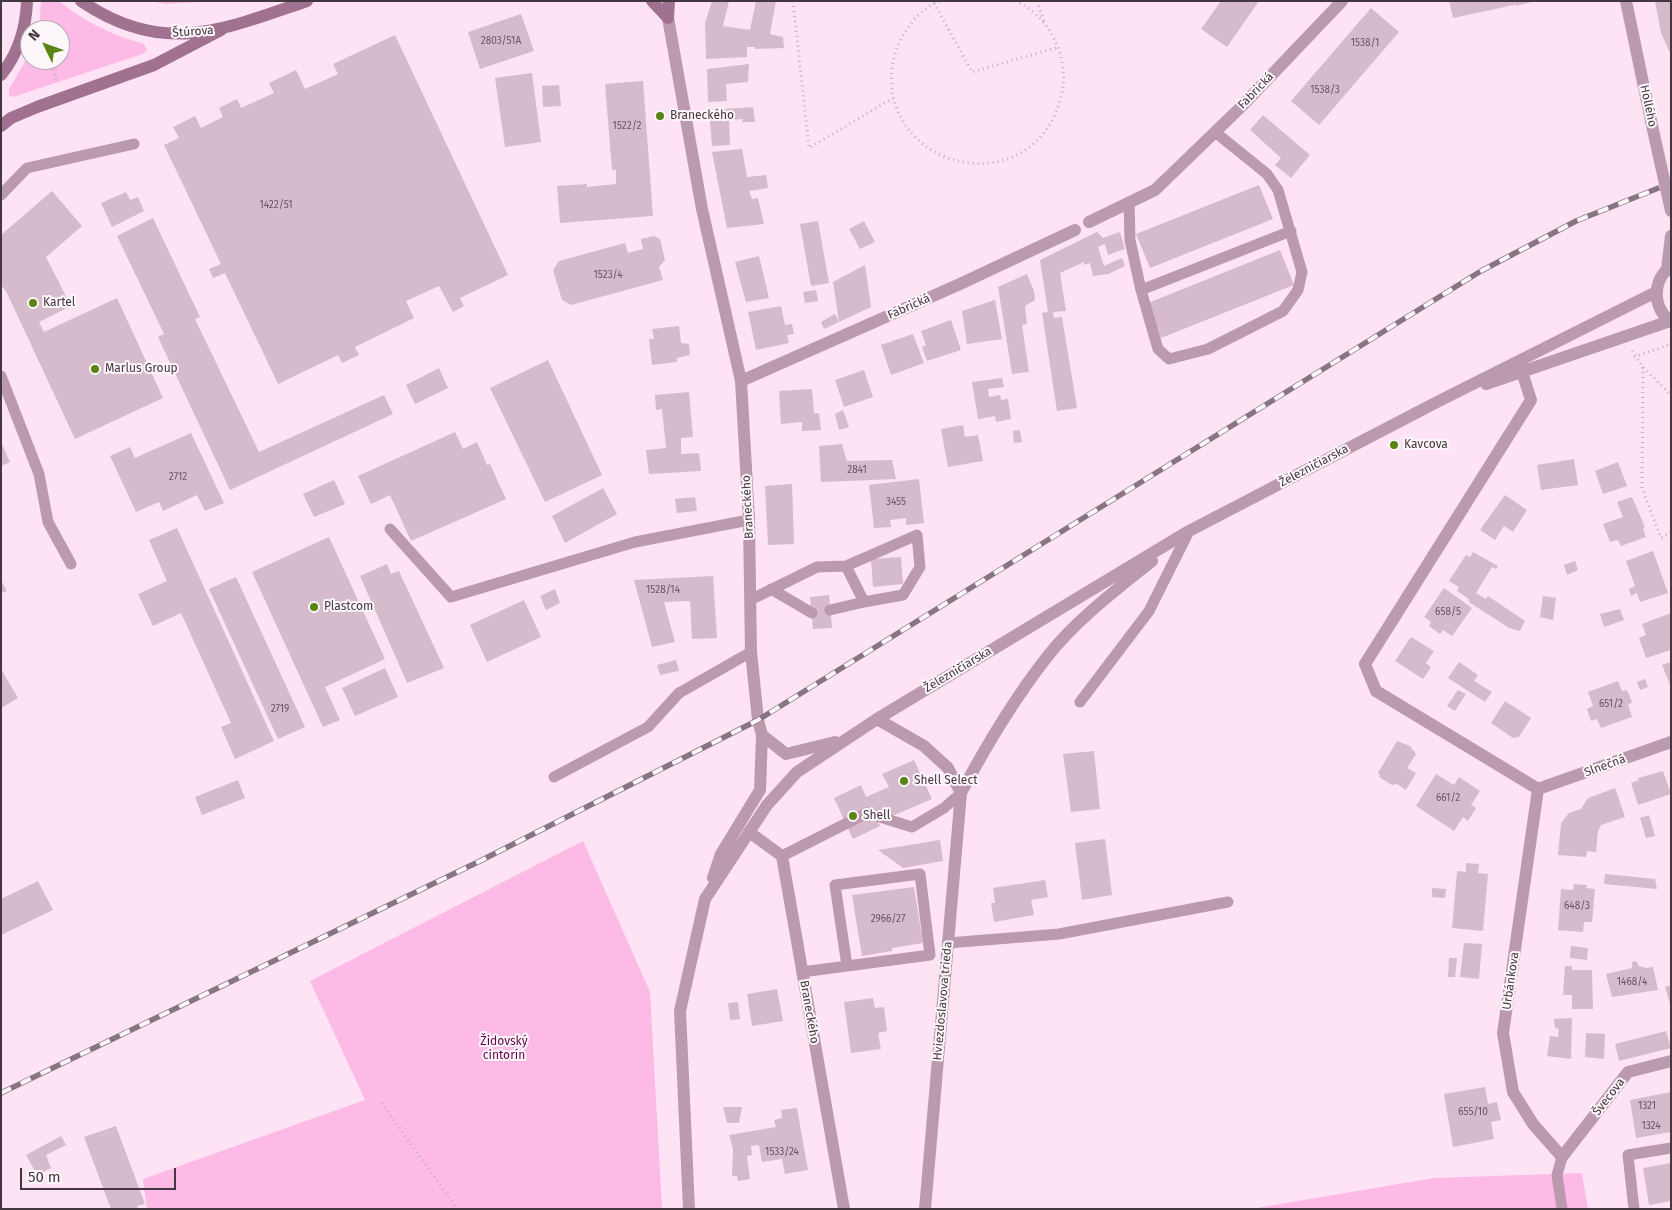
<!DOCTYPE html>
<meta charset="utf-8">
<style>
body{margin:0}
#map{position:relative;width:1672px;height:1210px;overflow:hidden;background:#fee3f4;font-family:"Fira Sans",sans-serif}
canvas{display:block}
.frame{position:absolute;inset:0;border:2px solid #43383f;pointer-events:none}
.north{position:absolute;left:20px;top:20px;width:50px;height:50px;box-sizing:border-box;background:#fdf7fb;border:1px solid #b3abb0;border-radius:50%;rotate:312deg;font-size:14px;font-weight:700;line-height:20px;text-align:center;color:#43383f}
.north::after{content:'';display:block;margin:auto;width:18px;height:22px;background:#588514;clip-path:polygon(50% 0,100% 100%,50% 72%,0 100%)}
.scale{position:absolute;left:20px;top:1168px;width:156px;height:22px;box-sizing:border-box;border:2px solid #43383f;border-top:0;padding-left:6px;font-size:15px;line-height:18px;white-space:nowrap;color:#43383f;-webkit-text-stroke:4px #fdf7fb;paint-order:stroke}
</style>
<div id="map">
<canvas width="1672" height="1210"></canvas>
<div class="frame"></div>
<div class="north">N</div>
<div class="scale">50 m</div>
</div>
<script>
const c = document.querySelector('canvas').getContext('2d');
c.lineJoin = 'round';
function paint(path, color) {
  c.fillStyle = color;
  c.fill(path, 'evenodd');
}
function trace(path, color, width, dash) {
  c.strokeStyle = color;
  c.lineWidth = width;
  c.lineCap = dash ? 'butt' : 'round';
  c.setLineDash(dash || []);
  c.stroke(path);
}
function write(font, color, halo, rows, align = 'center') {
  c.font = font + ' "Fira Sans",sans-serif';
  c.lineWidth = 4;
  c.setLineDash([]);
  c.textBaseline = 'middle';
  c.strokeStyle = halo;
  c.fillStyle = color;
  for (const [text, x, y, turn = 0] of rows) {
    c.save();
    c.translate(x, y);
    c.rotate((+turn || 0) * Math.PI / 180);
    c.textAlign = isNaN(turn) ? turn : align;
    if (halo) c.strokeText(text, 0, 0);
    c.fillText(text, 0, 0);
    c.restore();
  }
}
paint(new Path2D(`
 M41 1H59C84 22 112 35 144 44L147 50 143 54 13 97 9 95V89L30 53V60H60V30H39Z
 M149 1H211L166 4Z
 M583 841 650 992 662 1209H147L143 1179 365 1100 310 981Z
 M1582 1173 1588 1209H1251L1434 1178Z`), '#fdbae6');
paint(new Path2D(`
 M712 1H729L723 26 750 30 756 1H776L770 34 783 37 784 48 755 49V47H747V57L706 59 705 23Z
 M1221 1H1259L1227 47 1201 29Z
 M1449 1H1514V5L1453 18Z
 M1514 1H1532V2L1515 6Z
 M1655 1H1671V55L1661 33Z
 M1371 8 1399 32 1319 125 1291 101Z
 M521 14 534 51 480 69 468 32Z
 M395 35 508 275 460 298 464 306 453 312 439 286 406 301 414 318 355 347 359 355 342 363 338 355 278 384 225 273 213 278 209 269 221 264 164 145 179 138 173 127 195 116 201 128 223 117 219 108 237 99 241 108 274 93 269 83 296 70 305 89 338 74 333 64Z
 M749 64 748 82 726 84 727 101 708 102 707 69Z
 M532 73 541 142 505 147 495 78Z
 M643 81 653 216 560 223 557 186 587 184V187L616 184V170H612L605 84Z
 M559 85 561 106 543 107 542 86Z
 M753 107 755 122H742L743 119 729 120 730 145 712 146 709 110Z
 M1263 115 1310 155 1291 178 1275 165 1281 158 1250 130Z
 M742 149 747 177 766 175 768 188 749 191 752 199 758 198 764 224 727 228 712 152Z
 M1259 185 1273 219 1150 268 1136 234Z
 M52 191 82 226 46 257 71 306 39 322 44 332 117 298 163 398 75 439 6 291 1 285V235Z
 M126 192 130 200 138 197 144 211 112 227 101 203Z
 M153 218 200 317 195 319 259 452 384 395 393 414 230 490 158 337 164 334 117 236Z
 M818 221 829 283 811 286 800 224Z
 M864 221 875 242 860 249 849 229Z
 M1097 232 1103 238 1120 232 1125 249 1108 255 1105 244 1098 247 1104 266 1122 258 1125 266 1108 274 1093 276 1090 263 1084 265V262L1060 273 1066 311 1053 312 1054 318 1062 317 1077 408 1057 411 1042 313 1048 312 1040 260Z
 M654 236 660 239 665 260 659 267 663 280 571 305 562 300 553 270 559 261 625 243 628 253 643 249 641 239Z
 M1280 250 1294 285 1161 338 1148 303Z
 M759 256 769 298 746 302 735 262Z
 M865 265 871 307 839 322 833 282Z
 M1027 274 1034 291 1035 300 1025 306 1027 324 1022 325 1029 372 1012 374 998 287Z
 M816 290 818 301 805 303 803 292Z
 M995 300 1002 339 967 344 962 311Z
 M781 306 785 325 792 324 794 334 787 335 789 343 756 350 748 312Z
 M835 314 839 322 824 329 821 322Z
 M951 320 961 350 927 361 922 347 926 345 921 331Z
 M679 326 681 343 689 344 690 355 677 358V362L652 365 649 339H654L652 329Z
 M913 334 924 363 891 375 881 345Z
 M548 360 602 475 545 502 490 388Z
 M439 368 448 388 415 404 406 385Z
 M864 370 873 397 844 407 835 380Z
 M1002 378 1004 387 988 389 989 397 1000 395 1001 400 1008 399 1011 419 996 422 995 416 978 419 972 382Z
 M812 389 814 413H819L821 430 802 431V422L781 424 779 391Z
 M689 392 693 437 681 438V454L699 453 701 471 649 474 646 450 666 448 662 409 656 410 655 395Z
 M843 410 849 427 839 430 835 414Z
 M963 425 965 437 978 435 983 461 948 467 941 429Z
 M1020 430 1022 442 1014 443 1013 431Z
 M455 432 463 449 477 442 487 465 490 464 506 499 411 541 390 495 371 504 358 476Z
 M191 433 224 503 205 511 197 495 163 511 159 502 136 512 110 456 130 447 135 458Z
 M1 442 10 462 1 466Z
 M842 444 847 461 892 460 896 479 821 482 819 446Z
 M1574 459 1578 485 1541 490 1537 465Z
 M1618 462 1627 486 1603 494 1595 471Z
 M919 479 924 523 906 525V518L890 520 891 527 874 528 869 485Z
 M334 480 345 504 314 517 303 494Z
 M792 484 794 544 768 545 765 486Z
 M603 488 617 514 565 543 552 516Z
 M1505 495 1527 510 1513 532 1504 526 1495 540 1480 530Z
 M695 497 697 511 677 513 675 499Z
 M1632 497 1645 527 1643 528 1646 537 1621 546 1618 540 1610 542 1603 524 1623 517 1617 502Z
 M177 528 274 741 235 759 221 727 231 723 181 613 153 626 138 594 167 581 149 540Z
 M329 537 385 659 325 687 340 720 323 727 252 572Z
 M1653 551 1668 593 1640 602 1637 593 1631 596 1629 589 1635 586 1626 561Z
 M1473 552 1498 566 1496 569 1492 567 1476 593 1486 599 1488 596 1525 621 1520 631 1509 628 1469 602V599L1457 591 1459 587 1449 581 1466 555 1470 557Z
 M901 557 903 584 873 587 871 559Z
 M1575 561 1578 570 1567 575 1564 565Z
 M387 564 391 574 399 571 444 668 407 683 360 576Z
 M713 576 717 638 692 639 690 601 664 602 675 642 652 647 634 580Z
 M236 577 305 727 278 739 209 589Z
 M1 580 7 591 1 593Z
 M1444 588 1472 608 1452 636 1443 630 1440 634 1429 626 1431 622 1424 617Z
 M555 589 560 603 546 610 540 596Z
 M829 595 832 628 813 629 810 597Z
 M1543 596 1556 598 1553 620 1540 617Z
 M524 600 541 637 487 662 470 625Z
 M1620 609 1624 620 1604 627 1600 614Z
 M1671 613V650L1646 658 1639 638 1646 635 1642 624Z
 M1411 637 1434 651 1426 663 1431 667 1423 679 1395 661Z
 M676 660 679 671 660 675 657 665Z
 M1459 662 1478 675 1474 681 1492 692 1485 702 1448 678Z
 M1671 662V687L1662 665Z
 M385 668 398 697 355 716 342 688Z
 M1 669 18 698 1 708Z
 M1645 679 1648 687 1640 690 1637 682Z
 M1618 681 1622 691 1627 690 1632 702 1628 705 1632 717 1601 728 1597 719 1591 721 1587 709 1593 706 1588 692Z
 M1458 690 1466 694 1455 711 1447 706Z
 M1505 701 1531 718 1519 737 1513 738 1491 723Z
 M1397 741 1410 746 1416 754 1407 768 1416 773 1406 790 1397 784 1392 785 1379 777 1380 775 1378 773Z
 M1094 751 1100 809 1071 812 1063 754Z
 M914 760 932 799 878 822 880 826 853 839 834 798 861 785 866 797 889 787 882 774Z
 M1663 771 1671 794 1638 805 1631 783 1639 780 1638 778Z
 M1436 774 1454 785 1459 777 1480 791 1471 805 1476 808 1468 821 1463 817 1454 831 1416 806Z
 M238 780 245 798 202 815 195 797Z
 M1615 788 1625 817 1601 825 1598 831 1596 852 1587 851 1586 857 1558 855 1561 823 1569 813 1581 809 1588 798Z
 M1649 815 1655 836 1646 838 1640 818Z
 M1105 839 1112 895 1082 900 1075 843Z
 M940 840 943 861 903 868 878 850Z
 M1466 863 1479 864 1478 873 1488 874 1483 931 1452 928 1457 871 1466 872Z
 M1605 874 1655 879 1657 889 1604 884Z
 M1045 880 1048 897 1031 900 1034 915 994 922 991 903H995L993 888Z
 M38 881 53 910 1 935V899Z
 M1574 884 1587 885 1586 888 1595 889 1592 922H1584L1583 932 1558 930 1561 889 1573 890Z
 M914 887 923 943 892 948V951L862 956 852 895Z
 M1432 888 1446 889 1445 898 1432 897Z
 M1464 943 1482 944 1479 979 1460 977Z
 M1571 946 1588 948 1587 960 1570 958Z
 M1449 958H1457L1455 977H1448Z
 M1636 961 1639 966 1646 968 1653 967 1658 990 1612 997 1606 974 1632 968V962Z
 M1565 966H1572V970H1592L1593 1009H1572V995H1563Z
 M1671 985V1004H1670L1665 987Z
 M777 989 783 1021 752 1026 747 994Z
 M873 998 875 1008 884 1007 887 1031 878 1033 881 1049 851 1053 844 1002Z
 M738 1002 740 1019 730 1020 728 1003Z
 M1572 1018 1571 1059 1547 1056 1550 1036 1558 1037 1559 1029 1555 1028 1554 1019Z
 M1666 1031 1671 1048 1619 1061 1615 1044Z
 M1586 1033 1605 1034 1604 1059 1585 1057Z
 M1485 1087 1488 1104 1497 1102 1501 1120 1491 1122 1494 1139 1453 1147 1444 1094Z
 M1671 1092V1132L1636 1138 1630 1100Z
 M723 1107H742L739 1123H727Z
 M797 1108 808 1170 785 1174 782 1159 762 1162 759 1145 751 1146 752 1155 747 1156 750 1179 738 1181 737 1176H732L733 1149 729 1135 776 1127 774 1120 782 1118 781 1110Z
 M116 1126 145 1204 137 1206 138 1209H111L84 1137Z
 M61 1136 66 1145 46 1155 51 1168 37 1175 26 1155Z
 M1671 1163V1201L1649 1205 1643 1168Z`), '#d6bbcc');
trace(new Path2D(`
 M793 1 809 148 893 98
 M939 1C914 11 894 43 892 70 883 163 1012 201 1054 117 1062 99 1066 81 1062 62 1057 36 1041 13 1016 1
 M1037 1 1044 22
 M934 3 972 72 1059 47
 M49 60 57 82
 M1632 351 1643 367 1671 395
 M1634 357 1671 344
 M1643 367 1642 488 1661 538 1671 532
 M382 1103 457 1209`), '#c5afbd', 3, [1, 4]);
trace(new Path2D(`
 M1 195 27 168 134 144
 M1129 203 1130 240 1141 290 1158 349 1169 359 1208 349 1283 311 1298 290 1302 272 1278 190 1267 174 1215 132
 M1141 290 1291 231
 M1 376 39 474 48 522 71 564
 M390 529 451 597 635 542 749 520
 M771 589 812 613
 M750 600 817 567 846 566 917 535 920 567 903 595 864 602 846 566
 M830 610 864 602
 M1080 702 1149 611 1189 531
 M554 777 648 727 679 693 751 652
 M782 856 867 813 912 827 944 808 961 793
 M948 943 1059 934 1228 902
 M802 972 930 955 920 874 835 885 847 966
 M1562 1209 1557 1175 1562 1157
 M1634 1209 1628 1155 1671 1148`), '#bb9aaf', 11);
trace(new Path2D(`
 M1089 222 1155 190 1242 106 1342 1
 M1522 372 1531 400 1365 664 1376 691 1538 789
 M741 381 960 284 1075 230
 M1538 789 1503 1033 1513 1092 1533 1124 1562 1157 1628 1072 1671 1061
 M1538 789 1671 742
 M749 832 782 856 844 1209`), '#bb9aaf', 12);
trace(new Path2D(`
 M1626 1 1651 121
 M668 18 702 209 741 381 749 520 751 652 758 720 762 735 760 790 721 854 713 878
 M1671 266C1652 281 1652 307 1671 322
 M1667 269 1671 236
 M1486 384 1670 321
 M877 719 924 746 948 768 961 793
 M762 735 786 754 835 742
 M689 1209 680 1011 705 899 767 805 797 772 877 719 1189 531 1439 401 1656 292
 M925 1209 961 793C986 746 1014 699 1047 657 1076 620 1116 590 1152 561`), '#bb9aaf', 12);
trace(new Path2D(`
 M81 1C164 57 222 30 307 1
 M652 1 668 18
 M668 18 669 1
 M1 75C18 54 26 28 27 1
 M1 126 11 118 37 107 154 65 221 30`), '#a17290', 12);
const rail = new Path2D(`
 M1 1093 480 861 758 720 1481 271 1576 221 1671 183`);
trace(rail, '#877681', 5.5);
trace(rail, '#fdf7fb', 4, [11]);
trace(new Path2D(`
 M1651 121 1671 211`), '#bb9aaf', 12);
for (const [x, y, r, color] of [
 [660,116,5,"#588514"],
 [33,303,5,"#588514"],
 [95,369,5,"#588514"],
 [1394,445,5,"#588514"],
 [314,607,5,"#588514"],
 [904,781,5,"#588514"],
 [853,816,5,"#588514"]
]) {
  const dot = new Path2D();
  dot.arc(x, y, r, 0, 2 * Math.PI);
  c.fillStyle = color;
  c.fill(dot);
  trace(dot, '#fdf7fb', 2);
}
write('10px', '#685962', null, [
 ["2803/51A",501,41],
 ["1538/1",1365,43],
 ["1538/3",1325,90],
 ["1522/2",627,126],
 ["1422/51",276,205],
 ["1523/4",608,275],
 ["2841",857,470],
 ["2712",178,477],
 ["3455",896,502],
 ["1528/14",663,590],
 ["658/5",1448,612],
 ["651/2",1611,704],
 ["2719",280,709],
 ["661/2",1448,798],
 ["648/3",1577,906],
 ["2966/27",888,919],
 ["1468/4",1632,982],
 ["1321",1647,1106],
 ["655/10",1473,1112],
 ["1324",1651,1126],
 ["1533/24",782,1152]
]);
write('12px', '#43383f', '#fdf7fb', [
 ["Štúrova",193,32,-4],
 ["Fabrická",1256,91,-46],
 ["Hollého",1648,106,78],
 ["Fabrická",909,307,-24],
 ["Železničiarska",1314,466,-28],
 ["Braneckého",748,507,-93],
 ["Železničiarska",958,670,-31],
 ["Slnečná",1605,766,-20],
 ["Urbánkova",1511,981,-82],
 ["Hviezdoslavova trieda",943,1001,-85],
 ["Braneckého",809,1012,80],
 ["Švecova",1609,1097,-52]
]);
write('12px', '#43383f', '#fdf7fb', [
 ["Braneckého",670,116],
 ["Kartel",43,303],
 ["Marlus Group",105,369],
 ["Kavcova",1404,445],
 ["Plastcom",324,607],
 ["Shell Select",914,781],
 ["Shell",863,816]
], 'left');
write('12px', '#60074c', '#fdf7fb', [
 ["Židovský",504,1042],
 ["cintorín",504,1056]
]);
</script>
